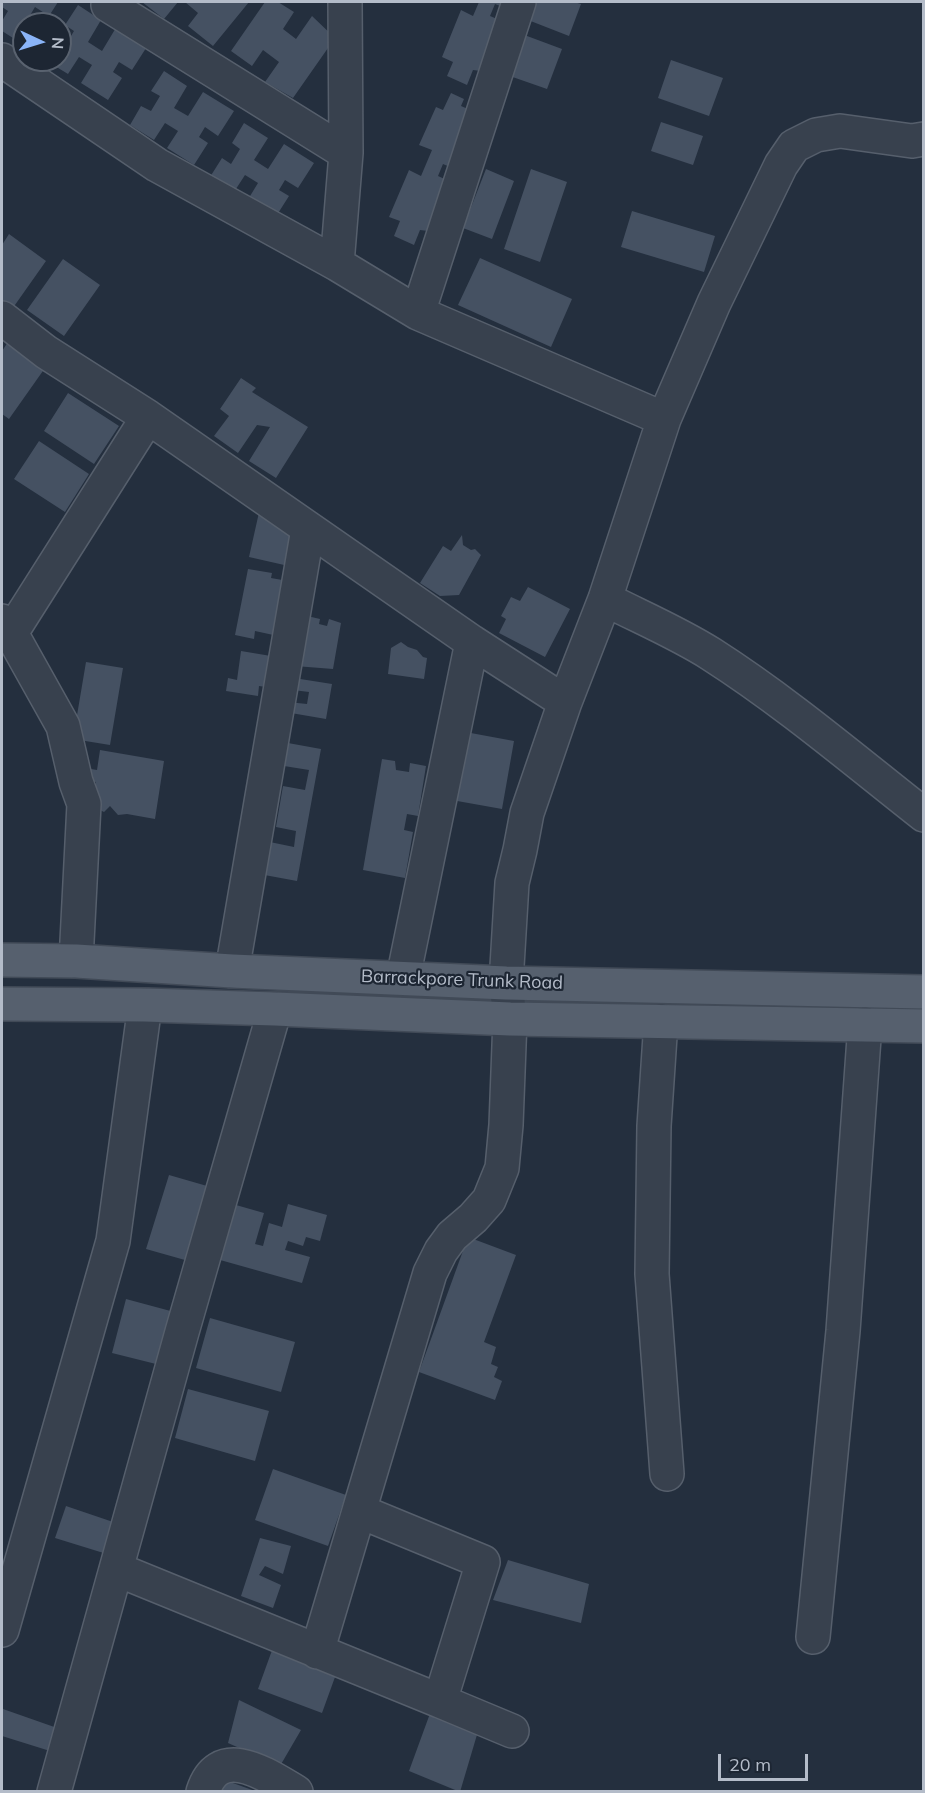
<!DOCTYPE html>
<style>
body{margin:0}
#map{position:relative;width:925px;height:1793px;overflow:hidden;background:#242f3e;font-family:Mulish,sans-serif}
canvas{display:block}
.frame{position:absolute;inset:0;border:3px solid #b4bcc9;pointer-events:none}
.north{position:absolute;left:12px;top:12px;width:60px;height:60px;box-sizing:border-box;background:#1d2633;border:2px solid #59626f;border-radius:50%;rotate:94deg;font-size:16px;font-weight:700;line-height:24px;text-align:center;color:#b4bcc9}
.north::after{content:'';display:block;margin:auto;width:21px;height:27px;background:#8ab4f8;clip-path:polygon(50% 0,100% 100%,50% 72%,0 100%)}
.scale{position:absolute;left:718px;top:1754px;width:90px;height:27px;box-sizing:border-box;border:3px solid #b4bcc9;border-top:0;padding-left:8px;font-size:18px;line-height:21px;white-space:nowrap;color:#b4bcc9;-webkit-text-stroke:4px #1d2633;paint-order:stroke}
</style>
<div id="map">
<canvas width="925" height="1793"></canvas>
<div class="frame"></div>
<div class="north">N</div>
<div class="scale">20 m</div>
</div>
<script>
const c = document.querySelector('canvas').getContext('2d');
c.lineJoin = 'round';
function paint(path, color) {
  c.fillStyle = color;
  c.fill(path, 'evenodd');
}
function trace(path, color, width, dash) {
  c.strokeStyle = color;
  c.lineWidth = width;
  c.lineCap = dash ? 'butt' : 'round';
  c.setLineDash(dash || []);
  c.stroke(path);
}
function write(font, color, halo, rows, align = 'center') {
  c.font = font + ' Mulish,sans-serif';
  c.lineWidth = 4.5;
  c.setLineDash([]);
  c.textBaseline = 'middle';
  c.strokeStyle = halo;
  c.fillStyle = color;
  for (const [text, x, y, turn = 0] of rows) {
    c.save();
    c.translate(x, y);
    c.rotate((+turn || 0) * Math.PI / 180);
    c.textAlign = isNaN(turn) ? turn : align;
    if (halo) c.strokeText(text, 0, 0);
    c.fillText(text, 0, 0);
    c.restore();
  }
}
paint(new Path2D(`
 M2 2H58L49 16 35 7 29 17 39 24H24V45L2 31V21L8 11 2 7Z
 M142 2H178L164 19Z
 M185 2H249L213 46 188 26 198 13Z
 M265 2H278L294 12 283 29 296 39 312 16 335 38 293 98 265 82 279 62 263 50 252 66 231 51Z
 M479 2H507L505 8 495 4 490 16 502 21 481 71 473 70 467 85 447 76 453 62 442 57 461 10 473 16Z
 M536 2H574L581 4 569 36 528 20Z
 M78 5 101 20 88 42 102 51 117 26 148 45 132 70 119 62 113 72 122 78 108 100 81 83 92 65 79 57 68 74 45 60H60V43L65 46 74 31 65 25Z
 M519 33 562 49 547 89 504 74Z
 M671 60 723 78 709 116 658 98Z
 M164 71 187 86 174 108 188 116 203 92 234 111 218 136 205 127 199 137 208 143 194 165 167 148 178 131 165 123 154 140 130 125 141 106 151 111 160 96 151 91Z
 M451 93 464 99 461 106 475 112 452 168 443 164 438 176 449 181 428 231 420 230 414 245 394 236 400 221 389 217 409 170 421 176 432 150 419 145 436 107 443 110Z
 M661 122 703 136 693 165 651 151Z
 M244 123 268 138 254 160 268 169 284 144 314 163 298 188 285 180 279 190 289 196 275 218 247 201 258 183 245 175 234 192 210 177 222 158 231 164 240 149 232 143Z
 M486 169 514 181 492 239 463 228Z
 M531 169 567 182 540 262 504 249Z
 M632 211 715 236 704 272 621 247Z
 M9 234 46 261 10 312 2 305V245Z
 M480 258 572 299 551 347 458 305Z
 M63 259 100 285 64 336 27 310Z
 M8 342 45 368 9 419 2 414V351Z
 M241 378 256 388 252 392 308 427 276 478 249 461 270 427 257 425 238 453 214 436 229 416 220 409Z
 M68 393 119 426 94 464 44 431Z
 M39 441 89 474 65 512 14 479Z
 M260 508 300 537 293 567 249 557Z
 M462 535 463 545 471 550 475 549 481 555 459 595 440 596 420 583 443 546 451 551Z
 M248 569 272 573 271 578 288 581 278 636 255 631 254 639 235 635Z
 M528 587 570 609 545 657 499 633 506 619 501 616 511 597 520 601Z
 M299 614 320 619 319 624 327 626 329 619 341 623 333 669 295 666Z
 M401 642 408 647 417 650 423 657 427 658 424 679 388 674 391 648Z
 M241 651 271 656 266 687 259 686 258 696 226 691 228 678 237 680Z
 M86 662 123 668 110 745 73 739Z
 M294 678 332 684 326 719 285 712 288 702 307 704 309 692 293 690Z
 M460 731 514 741 502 809 446 799Z
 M288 743 321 749 297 881 259 874 265 841 294 847 296 831 276 827 283 786 305 790 309 770 284 766Z
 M100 750 164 761 155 819 127 814 118 815 110 806 104 812 92 806 96 782 90 781 91 769 97 770Z
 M382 759 395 761 396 770 409 772 410 763 426 766 418 816 407 814 404 830 413 832 405 878 363 870Z
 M169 1175 214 1188 192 1262 146 1249Z
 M229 1203 264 1213 255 1244 263 1246 269 1223 282 1227 288 1204 327 1215 320 1241 306 1237 303 1246 288 1241 285 1250 310 1257 302 1283 213 1258Z
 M468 1237 516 1255 484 1342 496 1347 491 1364 498 1367 494 1377 502 1381 495 1400 419 1372Z
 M126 1299 178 1313 164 1366 112 1353Z
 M210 1318 295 1342 281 1392 196 1368Z
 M188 1389 269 1411 255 1461 175 1438Z
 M273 1469 346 1495 328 1546 255 1520Z
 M66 1506 119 1524 110 1555 55 1538Z
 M260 1538 291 1546 283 1574 265 1566 259 1575 281 1585 273 1608 241 1596Z
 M508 1560 589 1584 581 1623 493 1600Z
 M275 1642 339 1666 322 1713 258 1689Z
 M239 1700 301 1730 280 1766 228 1743Z
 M432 1708 479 1728 460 1792 409 1771Z
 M3 1709 60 1729 50 1751 2 1736Z
 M219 1778 255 1791V1792H218Z`), '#455162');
const minor = new Path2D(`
 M110 2 108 5 346 153
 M2 60 157 165 337 264 418 313 664 419
 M337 264 346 153 345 2
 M418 313 519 2
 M2 318 46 352 148 417 472 642 565 702
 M605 599C640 617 678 633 711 654 786 702 854 760 924 815
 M2 621 11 633 63 726 76 782 84 804 76 961
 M11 633 148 417
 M232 971 308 529
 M403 978 472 642
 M661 1021 654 1126 652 1274 667 1474
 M116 1569 440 1701 483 1562 359 1511
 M2 1630 113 1241 145 1005
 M813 1637 843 1331 865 1024
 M317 1652 430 1273 441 1251 452 1236 473 1218 489 1200 502 1168 506 1125 510 1019 506 983 512 883 520 850 527 813 565 702 605 599 664 419 714 303 781 165 794 146 816 135 840 131 912 141 924 139
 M440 1701 512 1731
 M54 1792 182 1332 275 1009
 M203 1792C219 1741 267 1775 296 1792`);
const major = new Path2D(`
 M2 960 76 961 232 971 506 983 924 992
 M2 1004 145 1005 275 1009 510 1019 924 1026`);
trace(minor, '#565f6c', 36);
trace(major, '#414a57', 36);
trace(minor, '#38414e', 33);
trace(major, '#56606e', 33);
write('18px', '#b4bcc9', '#1d2633', [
 ["Barrackpore Trunk Road",462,980,2]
]);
</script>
